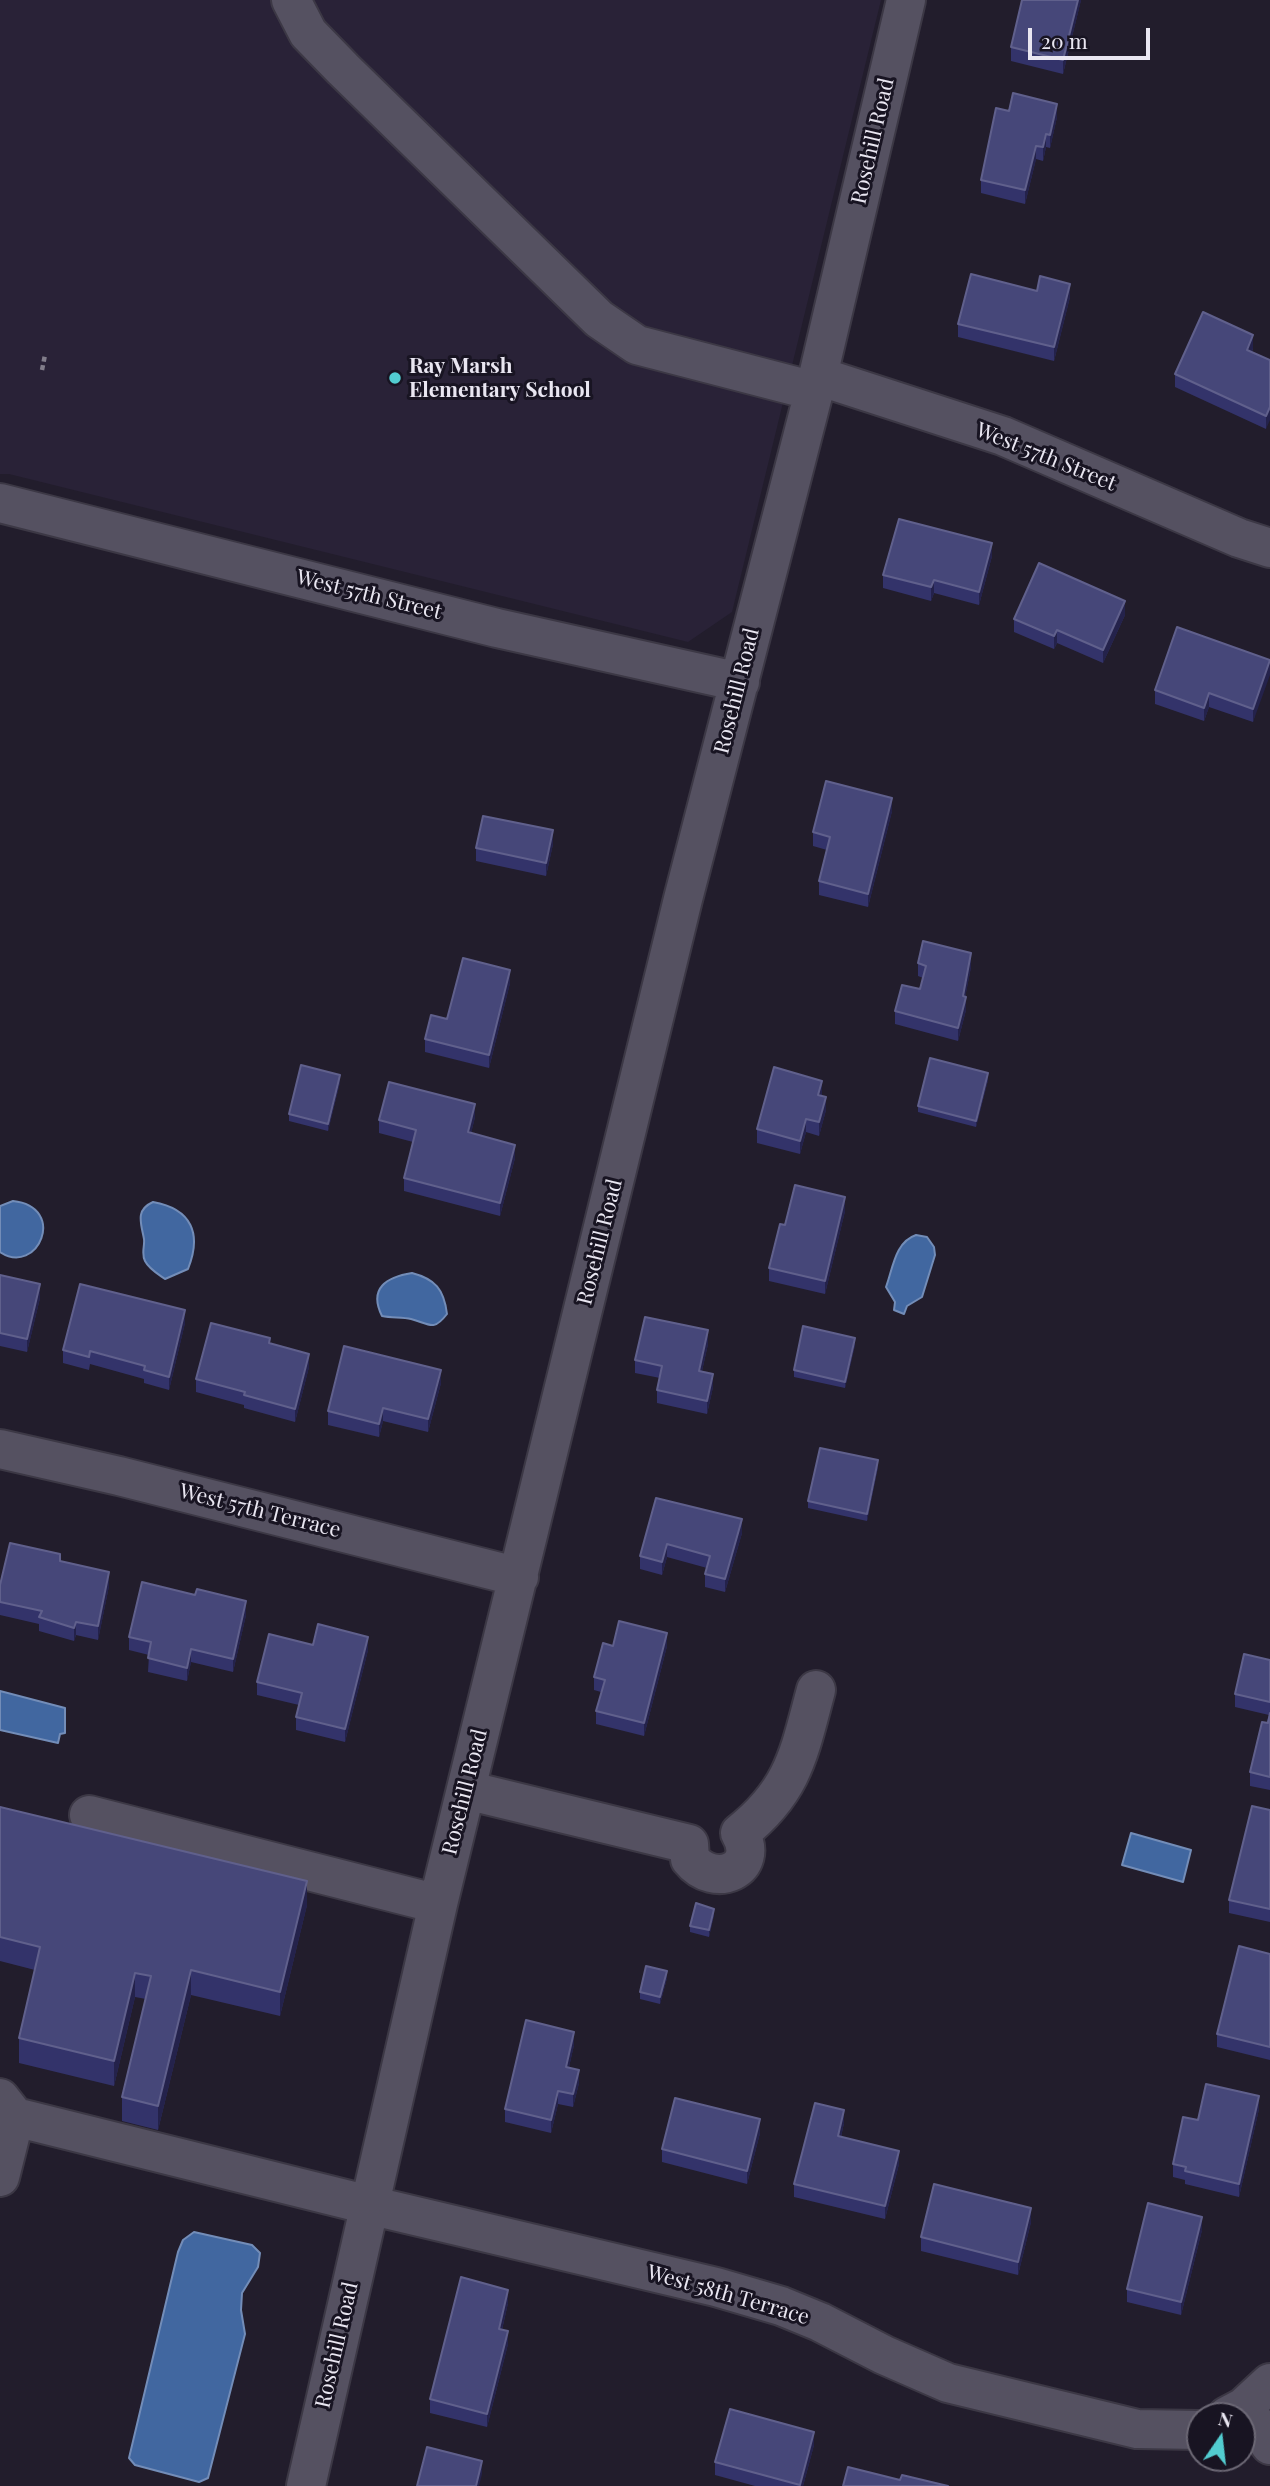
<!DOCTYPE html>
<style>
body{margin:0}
#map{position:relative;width:1270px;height:2486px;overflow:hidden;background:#221d2c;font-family:"Playfair Display",serif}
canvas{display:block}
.north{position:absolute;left:1186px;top:2402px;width:70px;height:70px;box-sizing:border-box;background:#181422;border:2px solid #6c6875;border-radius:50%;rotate:14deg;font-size:19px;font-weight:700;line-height:28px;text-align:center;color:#e9e6f1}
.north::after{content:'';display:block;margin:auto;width:24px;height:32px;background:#52ccd0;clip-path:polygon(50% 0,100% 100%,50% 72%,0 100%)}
.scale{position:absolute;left:1028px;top:28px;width:122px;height:32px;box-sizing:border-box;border:4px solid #e9e6f1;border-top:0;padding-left:9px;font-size:21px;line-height:24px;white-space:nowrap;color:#e9e6f1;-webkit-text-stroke:5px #181422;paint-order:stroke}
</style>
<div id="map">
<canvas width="1270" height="2486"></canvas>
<div class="north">N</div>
<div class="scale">20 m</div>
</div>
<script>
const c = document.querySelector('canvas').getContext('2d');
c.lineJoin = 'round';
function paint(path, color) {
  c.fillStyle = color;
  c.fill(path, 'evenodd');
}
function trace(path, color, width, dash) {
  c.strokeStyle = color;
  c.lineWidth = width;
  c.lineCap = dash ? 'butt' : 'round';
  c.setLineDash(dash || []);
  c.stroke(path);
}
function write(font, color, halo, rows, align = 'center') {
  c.font = font + ' "Playfair Display",serif';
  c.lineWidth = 6;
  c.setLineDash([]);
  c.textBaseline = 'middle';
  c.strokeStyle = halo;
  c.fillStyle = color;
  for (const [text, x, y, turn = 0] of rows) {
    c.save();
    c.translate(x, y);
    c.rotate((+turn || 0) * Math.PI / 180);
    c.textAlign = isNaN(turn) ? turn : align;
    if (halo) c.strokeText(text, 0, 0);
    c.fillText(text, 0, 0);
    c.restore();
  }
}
paint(new Path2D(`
 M0 0H881L732 612 688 642 9 474H0Z`), '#292237');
const water = new Path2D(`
 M13 1201C68 1207 38 1277 0 1252V1206Z
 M153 1202C192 1209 202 1234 188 1269L165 1279C158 1274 149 1269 145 1261 141 1253 145 1246 144 1239 141 1223 135 1210 153 1202Z
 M916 1235 927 1237 934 1247 935 1255 922 1297 907 1306 904 1314 894 1310 895 1302 886 1287C893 1268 895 1242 916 1235Z
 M412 1273C435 1279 444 1289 447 1314 433 1332 430 1324 411 1319 402 1317 392 1318 382 1316 368 1288 387 1277 412 1273Z
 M0 1691 65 1708V1733L60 1734 58 1743 0 1730Z
 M1131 1833 1191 1850 1183 1882 1122 1865Z
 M194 2232 252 2245 260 2253 258 2267 242 2293 241 2310 245 2334 208 2478 199 2482 135 2465 129 2458 178 2252 183 2240Z`);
paint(water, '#4167a0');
trace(water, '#738db8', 2);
const minor = new Path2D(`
 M291 0 308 33 343 69 599 319 637 345 814 391
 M818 376 1003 436 1239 538 1270 548
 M0 503 497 628 740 682
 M0 1449 119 1476 519 1577
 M466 1790 689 1844 690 1859C715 1890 761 1869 740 1833 794 1790 799 1753 816 1690
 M89 1815 438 1904
 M0 2098 15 2117 369 2205 716 2287 781 2306 820 2322 884 2355 948 2383 1137 2429 1200 2430
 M0 2177 15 2117
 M1244 2407 1270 2383
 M1227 2416 1244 2407 1270 2445
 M306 2486 438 1904 683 899 818 376 906 0`);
trace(minor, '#3c3845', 42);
trace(new Path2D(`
 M42 370 45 355`), '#817d8a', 4.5, [5, 3.5]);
trace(minor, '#555161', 38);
paint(new Path2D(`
 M1022 0H1081L1063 74 1011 61V47Z
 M1009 111 1057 117 1050 148 1046 147 1043 161 1036 159 1025 204 981 193V180Z
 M1037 291 1070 297 1054 361 958 337V324Z
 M1253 348 1252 352 1270 360 1266 429 1175 387V374Z
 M992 556 979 605 934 593 931 601 883 588V575Z
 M1125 615 1103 663 1057 643 1054 649 1014 632V619Z
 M1270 660 1253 722 1209 707 1204 721 1155 704V690Z
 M892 811 868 907 819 895V881L827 850 813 846V832Z
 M553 844 546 876 476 861V848Z
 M918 963 971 967 965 997 966 1010 958 1041 895 1024V1011L920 989 923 978 918 976Z
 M510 983 489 1068 425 1052V1039L447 1019Z
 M988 1080 976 1127 918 1112V1106Z
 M340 1082 328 1131 289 1121V1114Z
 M822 1094V1096L826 1110 819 1136 806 1132 800 1154 757 1143V1129Z
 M475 1117 471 1133 515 1158 500 1216 404 1191V1178L413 1142 379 1133V1120Z
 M845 1211 825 1294 769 1281V1268L785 1225Z
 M0 1275 40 1298 27 1352 0 1346Z
 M185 1323 169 1390 144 1383V1379L90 1364 89 1370 63 1363V1350Z
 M270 1343 309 1367 295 1422 244 1408V1405L196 1392V1379Z
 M708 1344 702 1371 713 1387 707 1414 657 1403V1390L660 1378 635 1373V1360Z
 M855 1345 845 1388 794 1377V1370Z
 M441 1383 428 1432 383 1421 379 1437 328 1425V1411Z
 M878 1467 867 1521 808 1508V1501Z
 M656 1498 742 1533 725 1592 705 1587V1574L707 1568 667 1557 662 1575 640 1569V1556Z
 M60 1561 109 1586 98 1640 76 1635 74 1641 39 1631V1624L0 1615V1585Z
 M246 1615 233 1672 191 1662 187 1681 148 1672 149 1655 129 1650V1637Z
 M313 1645 368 1650 345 1742 296 1730V1717L299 1705 257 1695V1682Z
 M613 1646H667L644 1736 596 1724V1711L601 1692 594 1690V1677Z
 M1270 1660V1790L1250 1786V1772L1269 1715 1235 1707V1694Z
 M0 1807 307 1905 280 2016 191 1995 158 2130 122 2121V2097L146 1999 135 1997 114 2086 19 2063V2038L35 1970 0 1961Z
 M1270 1810V1922L1229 1913V1900Z
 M714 1915 709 1937 690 1932V1926Z
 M1270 1954V2060L1217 2047V2034Z
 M667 1978 660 2004 640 1999V1992Z
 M574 2045 569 2067 579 2083 573 2107 558 2104 551 2133 505 2122V2109Z
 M1259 2109 1239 2197 1185 2184V2180L1173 2177V2164L1198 2120Z
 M844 2123 841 2137 899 2164 885 2219 794 2197V2184Z
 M760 2133 747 2184 662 2162V2149Z
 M1031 2222 1018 2275 921 2251V2237Z
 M1202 2230 1181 2315 1127 2302V2289Z
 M508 2303 502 2330 508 2344 487 2427 430 2413V2399Z
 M814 2445 803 2486H755L715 2475V2462Z`), '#33336a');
paint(new Path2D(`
 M1078 0H1081L1063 74V60Z
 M1057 104V117L1050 148V135Z
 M1046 134V147L1043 161V147Z
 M1036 146V159L1025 204V190Z
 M1070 284V297L1054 361V347Z
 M1253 335V348L1247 363V350Z
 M1270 407V420L1266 429V416Z
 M992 543V556L979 605V592Z
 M934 580V593L931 601V587Z
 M1125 601V615L1103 663V650Z
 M1057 630V643L1054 649V636Z
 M1270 661V675L1253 722V709Z
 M1209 693V707L1204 721V708Z
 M892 798V811L868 907V894Z
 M553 830V844L546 876V863Z
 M971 953V967L963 1009V996Z
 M510 970V983L489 1068V1055Z
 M966 997V1010L958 1041V1028Z
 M988 1073V1080L976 1127V1121Z
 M340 1075V1082L328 1131V1124Z
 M822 1081V1094L818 1108V1095Z
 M826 1097V1110L819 1136V1122Z
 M475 1104V1117L468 1146V1132Z
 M806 1119V1132L800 1154V1141Z
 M515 1145V1158L500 1216V1203Z
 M845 1197V1211L825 1294V1281Z
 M40 1284V1298L27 1352V1339Z
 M185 1310V1323L169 1390V1377Z
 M708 1330V1344L699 1384V1371Z
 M855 1338V1345L845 1388V1382Z
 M309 1354V1367L295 1422V1409Z
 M441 1370V1383L428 1432V1419Z
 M713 1374V1387L707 1414V1401Z
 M383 1408V1421L379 1437V1424Z
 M878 1460V1467L867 1521V1514Z
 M742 1519V1533L725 1592V1579Z
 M667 1544V1557L662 1575V1562Z
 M109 1572V1586L98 1640V1626Z
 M246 1601V1615L233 1672V1659Z
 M76 1622V1635L74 1641V1628Z
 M667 1633V1646L644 1736V1723Z
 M368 1637V1650L345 1742V1729Z
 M191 1649V1662L187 1681V1668Z
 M307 1881V1905L280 2016V1992Z
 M714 1909V1915L709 1937V1930Z
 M191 1970V1995L158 2130V2106Z
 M667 1971V1978L660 2004V1997Z
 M135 1973V1997L114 2086V2061Z
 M574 2032V2045L566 2080V2067Z
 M579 2070V2083L573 2107V2094Z
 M558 2091V2104L551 2133V2120Z
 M1259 2096V2109L1239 2197V2184Z
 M844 2110V2123L838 2149V2136Z
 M760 2119V2133L747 2184V2171Z
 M899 2151V2164L885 2219V2206Z
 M1031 2208V2222L1018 2275V2262Z
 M1202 2217V2230L1181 2315V2302Z
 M508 2290V2303L499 2342V2329Z
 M508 2331V2344L487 2427V2414Z
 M814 2432V2445L803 2486H800Z
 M482 2461V2474L479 2486H476Z`), '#24224b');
const building = new Path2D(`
 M1022 0H1078L1063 60 1011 47Z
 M1013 93 1057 104 1050 135 1046 134 1043 147 1036 146 1025 190 981 180 996 108 1009 111Z
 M971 274 1037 291 1040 276 1070 284 1054 347 958 324Z
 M1203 312 1253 335 1247 350 1270 360V407L1266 416 1175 374Z
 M899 519 992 543 979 592 934 580 931 587 883 575Z
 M1039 563 1125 601 1103 650 1057 630 1054 636 1014 619Z
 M1177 627 1270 660 1253 709 1209 693 1204 708 1155 690Z
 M826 781 892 798 868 894 819 881 830 837 813 832Z
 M483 816 553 830 546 863 476 848Z
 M923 941 971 953 963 996 966 997 958 1028 895 1011 902 985 920 989 926 966 918 963Z
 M463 958 510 970 489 1055 425 1039 431 1015 447 1019Z
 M930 1058 988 1073 976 1121 918 1106Z
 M301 1065 340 1075 328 1124 289 1114Z
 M774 1067 822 1081 818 1095 826 1097 819 1122 806 1119 800 1141 757 1129Z
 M389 1082 475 1104 468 1132 515 1145 500 1203 404 1178 416 1130 379 1120Z
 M795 1185 845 1197 825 1281 769 1268 780 1224 785 1225Z
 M0 1275 40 1284 27 1339 0 1333Z
 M80 1284 185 1310 169 1377 144 1370 145 1366 90 1351 89 1357 63 1350Z
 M645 1317 708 1330 699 1371 713 1374 707 1401 657 1390 662 1366 635 1360Z
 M211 1323 270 1338 269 1343 309 1354 295 1409 244 1395 245 1392 196 1379Z
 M803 1326 855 1338 845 1382 794 1370Z
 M344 1346 441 1370 428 1419 383 1408 379 1424 328 1411Z
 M820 1448 878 1460 867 1514 808 1501Z
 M656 1498 742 1519 725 1579 705 1574 710 1556 667 1544 662 1562 640 1556Z
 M10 1543 60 1554V1561L109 1572 98 1626 76 1622 74 1628 39 1617 42 1611 0 1602V1585Z
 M142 1582 195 1595 197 1589 246 1601 233 1659 191 1649 187 1668 148 1658 151 1642 129 1637Z
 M619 1621 667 1633 644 1723 596 1711 605 1680 594 1677 603 1643 613 1646Z
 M318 1624 368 1637 345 1729 296 1717 302 1693 257 1682 269 1634 313 1645Z
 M1244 1654 1270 1660V1702L1235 1694Z
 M1270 1713V1777L1250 1772 1262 1722 1268 1723Z
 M1252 1806 1270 1810V1909L1229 1900Z
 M0 1807 307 1881 280 1992 191 1970 158 2106 122 2097 151 1976 135 1973 114 2061 19 2038 40 1947 0 1937Z
 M696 1903 714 1909 709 1930 690 1926Z
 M1239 1946 1270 1954V2047L1217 2034Z
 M646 1966 667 1971 660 1997 640 1992Z
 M526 2020 574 2032 566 2067 579 2070 573 2094 558 2091 551 2120 505 2109Z
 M1206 2084 1259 2096 1239 2184 1185 2171 1186 2167 1173 2164 1183 2117 1198 2120Z
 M675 2098 760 2119 747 2171 662 2149Z
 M815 2103 844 2110 838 2136 899 2151 885 2206 794 2184Z
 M934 2184 1031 2208 1018 2262 921 2237Z
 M1148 2203 1202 2217 1181 2302 1127 2289Z
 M461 2277 508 2290 499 2329 508 2331 487 2414 430 2399Z
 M730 2409 814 2432 800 2485 715 2462Z
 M427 2447 482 2461 476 2486H417Z
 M848 2467 900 2480 902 2475 948 2486H843Z`);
paint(building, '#464779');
trace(building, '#60608c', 2);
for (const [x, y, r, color] of [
 [395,378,7,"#52ccd0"]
]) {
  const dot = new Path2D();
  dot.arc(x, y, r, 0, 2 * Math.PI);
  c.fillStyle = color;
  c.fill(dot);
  trace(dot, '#181422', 2.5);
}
write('21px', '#e9e6f1', '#181422', [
 ["Rosehill Road",873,141,-77],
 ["West 57th Street",1046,457,22],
 ["West 57th Street",369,595,14],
 ["Rosehill Road",737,691,-76],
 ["Rosehill Road",600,1242,-76],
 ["West 57th Terrace",260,1511,14],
 ["Rosehill Road",465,1792,-76],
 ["West 58th Terrace",728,2295,16],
 ["Rosehill Road",337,2345,-77]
]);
write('bold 21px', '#e9e6f1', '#181422', [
 ["Ray Marsh",409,366],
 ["Elementary School",409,390]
], 'left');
</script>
